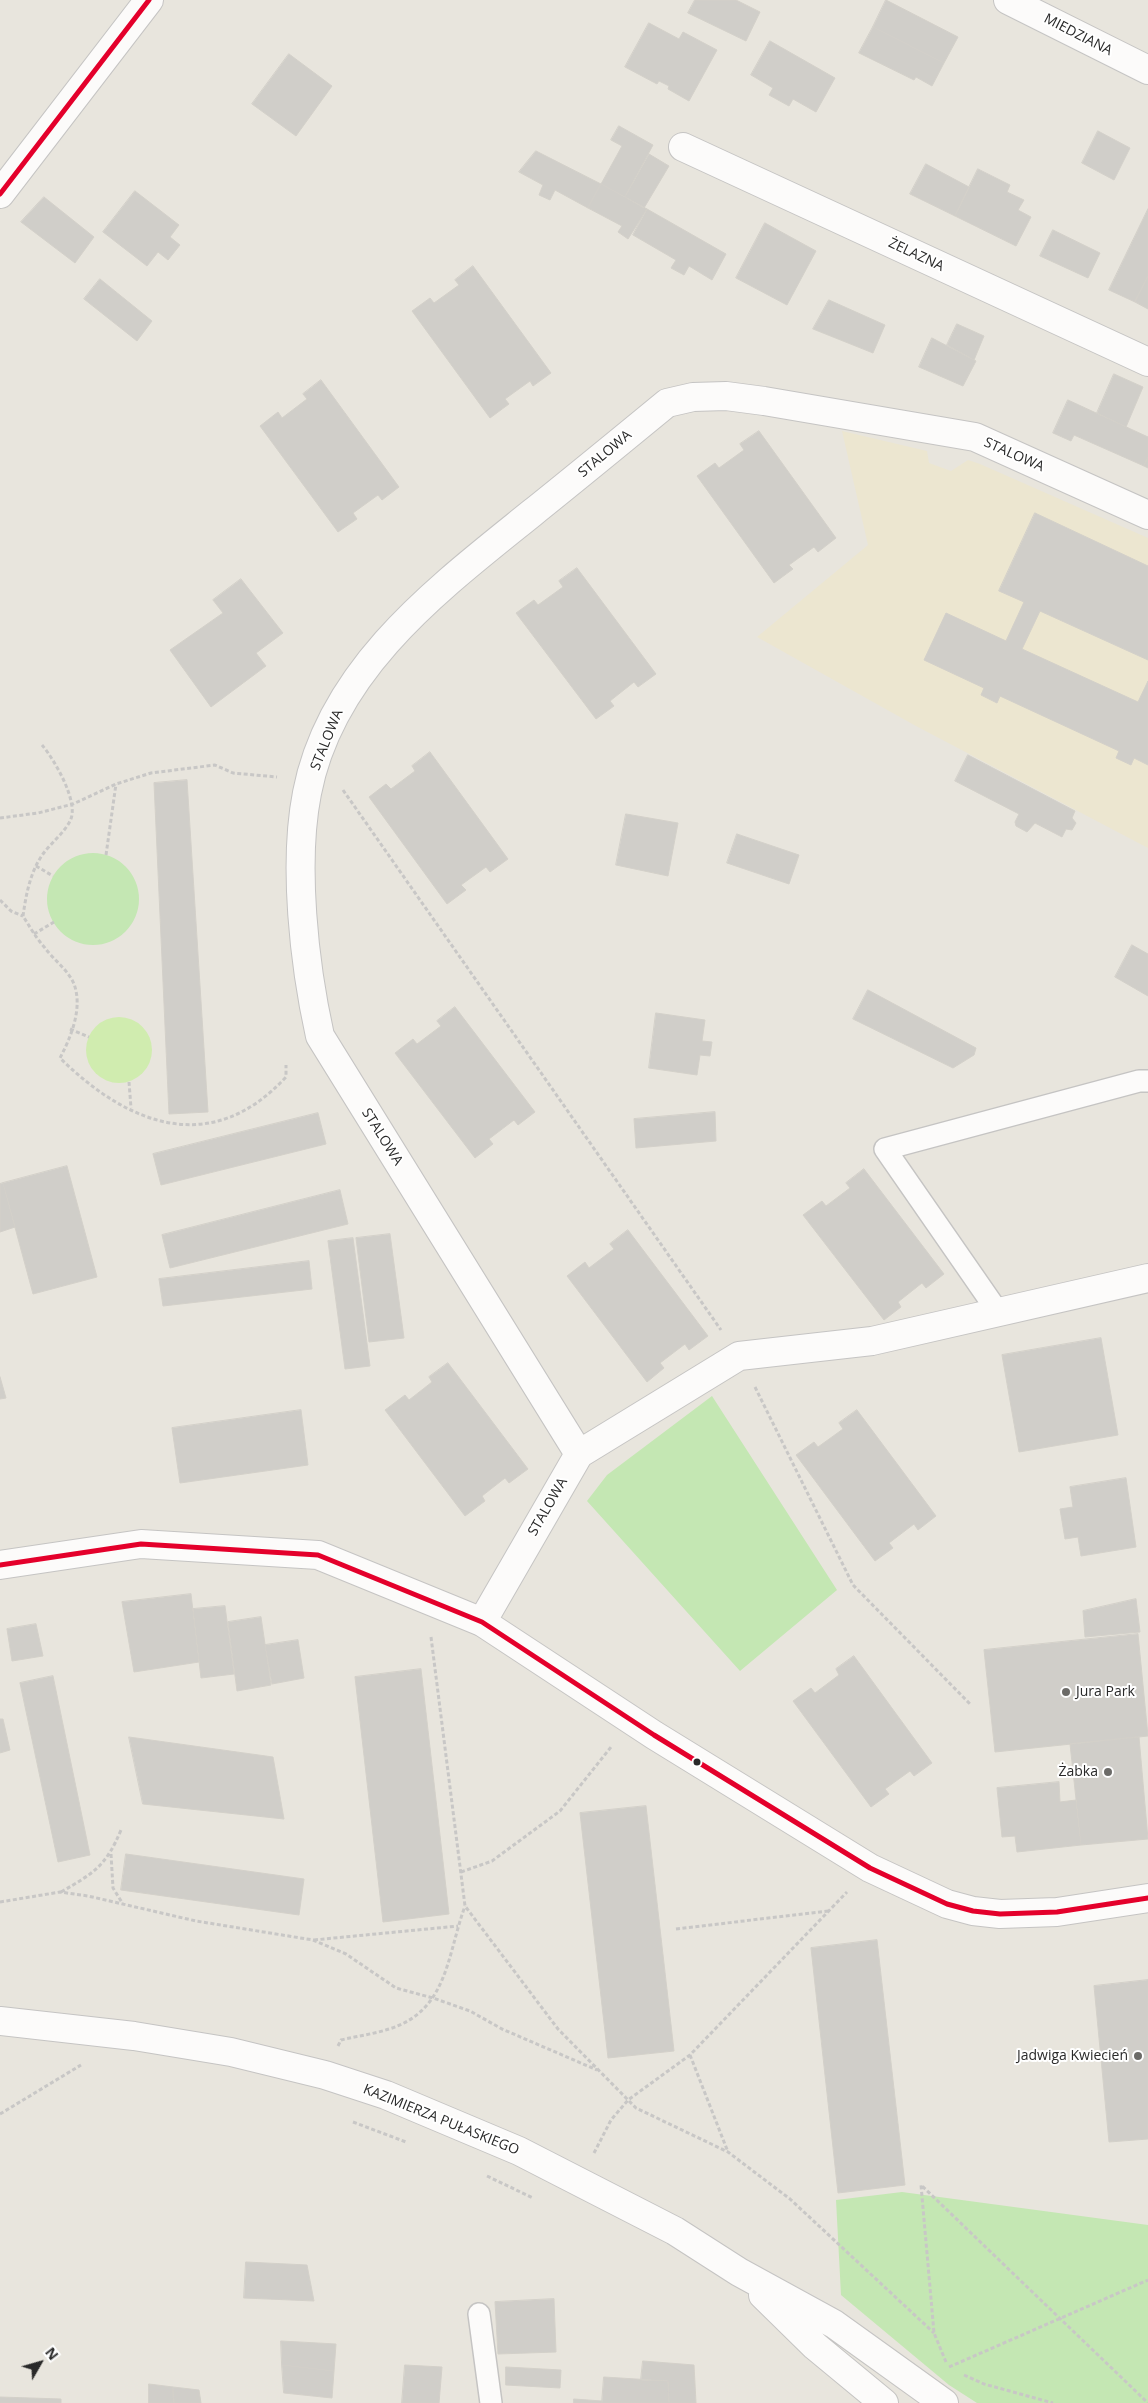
<!DOCTYPE html>
<meta charset="utf-8">
<style>
body{margin:0}
#map{position:relative;width:1148px;height:2403px;overflow:hidden;background:#e8e5dd;font-family:"Open Sans",sans-serif}
canvas{display:block}
.north{position:absolute;left:15px;top:2338px;width:50px;height:50px;-webkit-text-stroke:4px #fff;paint-order:stroke;rotate:52deg;font-size:14px;font-weight:700;line-height:20px;text-align:center;color:#292929}
.north::after{content:'';display:block;margin:auto;width:18px;height:22px;background:#292929;clip-path:polygon(50% 0,100% 100%,50% 72%,0 100%)}
</style>
<div id="map">
<canvas width="1148" height="2403"></canvas>
<div class="north">N</div>
</div>
<script>
const c = document.querySelector('canvas').getContext('2d');
c.lineJoin = 'round';
function paint(path, color) {
  c.fillStyle = color;
  c.fill(path, 'evenodd');
}
function trace(path, color, width, dash) {
  c.strokeStyle = color;
  c.lineWidth = width;
  c.lineCap = dash ? 'butt' : 'round';
  c.setLineDash(dash || []);
  c.stroke(path);
}
function write(font, color, halo, rows, align = 'center') {
  c.font = font + ' "Open Sans",sans-serif';
  c.lineWidth = 4;
  c.setLineDash([]);
  c.textBaseline = 'middle';
  c.strokeStyle = halo;
  c.fillStyle = color;
  for (const [text, x, y, turn = 0] of rows) {
    c.save();
    c.translate(x, y);
    c.rotate((+turn || 0) * Math.PI / 180);
    c.textAlign = isNaN(turn) ? turn : align;
    if (halo) c.strokeText(text, 0, 0);
    c.fillText(text, 0, 0);
    c.restore();
  }
}
paint(new Path2D(`
 M842 431 927 451 929 463 951 471 968 460 980 464 1148 538V848L916 726 757 637 868 545Z`), '#ece6d0');
paint(new Path2D(`
 M47 899a46 46 0 1 1 92 0a46 46 0 1 1-92 0Z
 M712 1396 837 1590 740 1671 587 1501 607 1475Z
 M902 2192 1148 2225V2403H977L949 2385 841 2295 836 2200Z`), '#c4e7b3');
paint(new Path2D(`
 M86 1050a33 33 0 1 1 66 0a33 33 0 1 1-66 0Z`), '#d0ecaf');
const building = new Path2D(`
 M695 0H736L760 12 746 41 688 13Z
 M886 0 958 37 944 63 873 27Z
 M649 23 679 39 683 32 717 50 689 101 668 89 669 86 659 81 657 84 625 67Z
 M873 27 944 63 932 86 916 77 914 80 859 53Z
 M770 41 835 78 816 112 793 99 789 106 769 95 773 88 751 75Z
 M289 54 332 86 296 136 252 104Z
 M619 126 653 145 625 197 601 184 622 146 611 140Z
 M1098 131 1130 148 1114 180 1082 163Z
 M536 151 601 184 588 208 555 190 550 200 539 195 543 185 519 172Z
 M649 154 669 166 644 208 625 197Z
 M926 164 969 187 955 216 910 194Z
 M978 169 1010 185 1007 192 1024 200 1018 210 1031 217 1016 246 955 216Z
 M601 184 647 209 628 239 618 232 622 226 588 208Z
 M135 191 179 225 170 237 180 245 168 260 158 252 147 266 103 232Z
 M44 197 94 237 75 263 21 222Z
 M647 209 726 254 712 280 689 266 684 275 671 268 676 260 633 235Z
 M1148 209V276L1135 302 1109 290Z
 M765 223 816 251 787 305 736 278Z
 M1053 230 1100 253 1088 278 1040 256Z
 M473 266 551 373 533 386 530 381 505 399 509 404 490 418 412 311 430 298 434 303 459 285 455 280Z
 M1148 276V309L1135 302Z
 M100 279 152 321 137 341 84 299Z
 M829 300 885 325 873 353 813 329Z
 M957 324 984 336 974 360 947 345Z
 M932 338 976 361 963 386 919 367Z
 M1114 374 1143 387 1126 427 1097 413Z
 M321 380 399 487 382 500 378 495 353 513 357 519 338 532 260 426 278 412 282 418 307 399 303 394Z
 M1068 400 1148 437V457L1144 466 1074 435 1071 441 1053 433Z
 M759 431 836 538 818 552 814 547 789 565 793 569 774 583 697 476 715 463 719 468 744 450 740 444Z
 M1148 457V468L1144 466Z
 M1035 513 1148 566V660L1040 611 1022 649 1138 702 1148 681V765L1134 758 1131 765 1116 758 1119 751 1000 696 997 703 981 695 984 688 924 660 946 613 1006 641 1024 602 999 591Z
 M577 568 656 674 638 687 634 682 610 701 614 706 596 719 516 613 534 600 538 605 563 587 559 581Z
 M241 579 283 633 256 653 266 666 211 707 170 650 223 613 213 600Z
 M430 752 508 859 490 872 486 867 461 885 466 890 447 904 369 797 386 784 391 789 415 771 412 766Z
 M968 755 1075 811 1072 818 1076 823 1072 830 1066 829 1062 837 1035 823 1027 832 1016 826 1015 822 1019 814 955 781Z
 M187 780 208 1112 169 1114 154 783Z
 M626 814 678 823 668 876 616 865Z
 M737 834 799 855 789 884 727 863Z
 M1132 945 1148 954V996L1115 977Z
 M868 990 976 1048 974 1055 953 1068 853 1019Z
 M455 1007 535 1112 518 1125 514 1120 489 1139 493 1144 475 1158 395 1053 413 1039 417 1044 441 1026 437 1021Z
 M656 1013 705 1020 702 1041 712 1042 710 1056 700 1055 697 1075 649 1068Z
 M715 1112 716 1141 636 1148 634 1119Z
 M318 1113 326 1144 161 1185 153 1154Z
 M67 1166 97 1277 33 1294 3 1183Z
 M864 1169 944 1274 926 1288 922 1283 898 1302 901 1307 884 1320 803 1215 822 1201 826 1206 850 1188 846 1183Z
 M3 1183 15 1227 0 1232V1184Z
 M340 1190 348 1224 170 1268 162 1235Z
 M628 1230 708 1336 689 1350 685 1344 660 1363 664 1368 647 1382 567 1276 585 1262 589 1268 614 1249 610 1244Z
 M390 1234 404 1338 369 1342 356 1238Z
 M353 1238 370 1366 345 1369 328 1241Z
 M309 1261 312 1289 163 1306 159 1279Z
 M1101 1338 1118 1435 1019 1452 1002 1355Z
 M448 1363 528 1469 509 1483 505 1478 482 1496 485 1501 465 1516 385 1410 405 1395 409 1400 432 1382 429 1377Z
 M0 1377 6 1398 0 1399Z
 M301 1410 308 1465 180 1483 172 1428Z
 M857 1410 936 1516 918 1530 914 1524 889 1543 893 1548 875 1561 796 1455 814 1442 818 1447 843 1429 839 1423Z
 M1126 1478 1136 1547 1081 1556 1078 1537 1065 1539 1060 1509 1073 1507 1070 1487Z
 M191 1594 199 1662 134 1672 122 1602Z
 M1136 1599 1140 1632 1085 1637 1083 1611Z
 M225 1606 234 1674 201 1678 193 1609Z
 M261 1617 271 1685 237 1691 228 1622Z
 M36 1624 43 1656 12 1661 7 1629Z
 M1138 1634 1148 1736 995 1752 984 1650Z
 M298 1640 304 1678 272 1684 265 1645Z
 M854 1656 932 1763 914 1776 910 1771 885 1789 889 1794 871 1807 793 1701 811 1688 815 1693 839 1675 836 1669Z
 M421 1669 449 1914 383 1922 355 1677Z
 M53 1676 90 1855 58 1862 20 1683Z
 M0 1719H3L10 1750 0 1753Z
 M129 1737 273 1757 284 1819 143 1804Z
 M1139 1737 1148 1839 1081 1845 1070 1744Z
 M1059 1782 1060 1802 1076 1800 1081 1845 1017 1852 1015 1836 1002 1837 997 1788Z
 M646 1806 674 2051 608 2058 580 1813Z
 M126 1854 304 1879 299 1915 121 1890Z
 M877 1940 905 2185 838 2193 811 1948Z
 M1148 1980V2139L1109 2142 1094 1986Z
 M246 2262 307 2265 314 2301 244 2298Z
 M554 2299 556 2352 498 2354 495 2302Z
 M281 2341 336 2344 334 2371 282 2365Z
 M643 2361 694 2365 696 2403H669L668 2381 641 2380Z
 M282 2365 334 2371 332 2398 284 2393Z
 M405 2365 442 2367 439 2403H402Z
 M506 2367 561 2370 560 2388 506 2385Z
 M604 2377 668 2381 669 2403H602Z
 M149 2384 173 2387 174 2403H149Z
 M173 2387 199 2390 201 2403H174Z
 M0 2397 61 2399V2403H0Z
 M574 2399 602 2401V2403H574Z`);
paint(building, '#d0cec9');
trace(building, '#d3d0c9', 1);
const lane = new Path2D(`
 M998 1312 885 1149 1139 1081H1148
 M479 2314 491 2403`);
const street = new Path2D(`
 M1008 0 1148 70
 M683 147 1148 362
 M579 1454 739 1356 872 1341 1148 1278
 M482 1622 579 1454 320 1036C304 964 293 864 307 793 331 668 439 588 532 513 577 477 622 440 667 403L693 397 726 396 764 401 975 437 1148 515`);
const secondary = new Path2D(`
 M0 194 149 0
 M0 1565 141 1544 318 1555 482 1622 654 1735 870 1868 947 1904 973 1911 1000 1914 1057 1912 1148 1898
 M0 2021 134 2036 231 2052 325 2075 386 2095 519 2151 675 2231 739 2272 834 2324 944 2403
 M763 2295 815 2346 884 2403`);
trace(lane, '#c5c4c3', 24);
trace(street, '#c5c4c3', 30);
trace(secondary, '#c5c4c3', 30);
trace(new Path2D(`
 M42 745C54 759 80 803 70 821 64 833 51 843 43 854 30 872 26 895 23 916 30 927 36 938 45 948 53 959 69 971 74 984 83 1008 71 1037 60 1058 128 1125 211 1158 286 1077V1065
 M343 790 721 1330
 M0 818 38 813 73 804 116 784 151 773 215 765 233 773 277 777
 M106 855 116 784
 M36 866 53 876
 M0 900 11 911 23 916
 M34 934 54 922
 M70 1029 89 1037
 M129 1082 131 1108
 M755 1387 853 1585 971 1705
 M431 1637 465 1906 558 2029 636 2108 728 2152 790 2199 934 2333
 M111 1854 113 1888 123 1904
 M461 1872 492 1861 560 1811 611 1747
 M61 1892C94 1873 106 1866 121 1830
 M0 1902 60 1892 88 1896 196 1921 313 1940 346 1954 396 1988 433 1998 470 2011 502 2029 597 2070
 M676 1929 828 1911
 M314 1940 458 1926
 M338 2046 341 2040C357 2036 374 2034 389 2029 448 2011 447 1955 465 1906
 M690 2055 728 2152
 M0 2114 81 2065
 M353 2122 406 2142
 M594 2153 611 2120 628 2100 690 2055 847 1892
 M487 2176 533 2198
 M946 2362 934 2333 921 2185 1148 2403
 M949 2367 1148 2280
 M964 2375 984 2384 1053 2403`), '#c8c7c6', 3, [4, 2.5]);
trace(lane, '#fcfbfa', 21);
trace(street, '#fcfbfa', 28);
trace(secondary, '#fcfbfa', 28);
trace(new Path2D(`
 M0 194 149 0
 M0 1565 141 1544 318 1555 482 1622 654 1735 870 1868 947 1904 973 1911 1000 1914 1057 1912 1148 1898`), '#e4002b', 5);
for (const [x, y, r, color] of [
 [1066,1692,5,"#6c6b68"],
 [697,1762,4.5,"#292929"],
 [1108,1772,5,"#6c6b68"],
 [1138,2056,5,"#6c6b68"]
]) {
  const dot = new Path2D();
  dot.arc(x, y, r, 0, 2 * Math.PI);
  c.fillStyle = color;
  c.fill(dot);
  trace(dot, '#fff', 2);
}
write('14px', '#292929', '#fff', [
 ["MIEDZIANA",1078,35,27],
 ["ŻELAZNA",916,255,25],
 ["STALOWA",605,454,-40],
 ["STALOWA",1014,455,24],
 ["STALOWA",327,740,-68],
 ["STALOWA",382,1137,58],
 ["STALOWA",548,1507,-60],
 ["KAZIMIERZA PUŁASKIEGO",441,2120,22]
]);
write('14px', '#292929', '#fff', [
 ["Jura Park",1076,1692,"left"],
 ["Żabka",1098,1772],
 ["Jadwiga Kwiecień",1128,2056]
], 'right');
</script>
